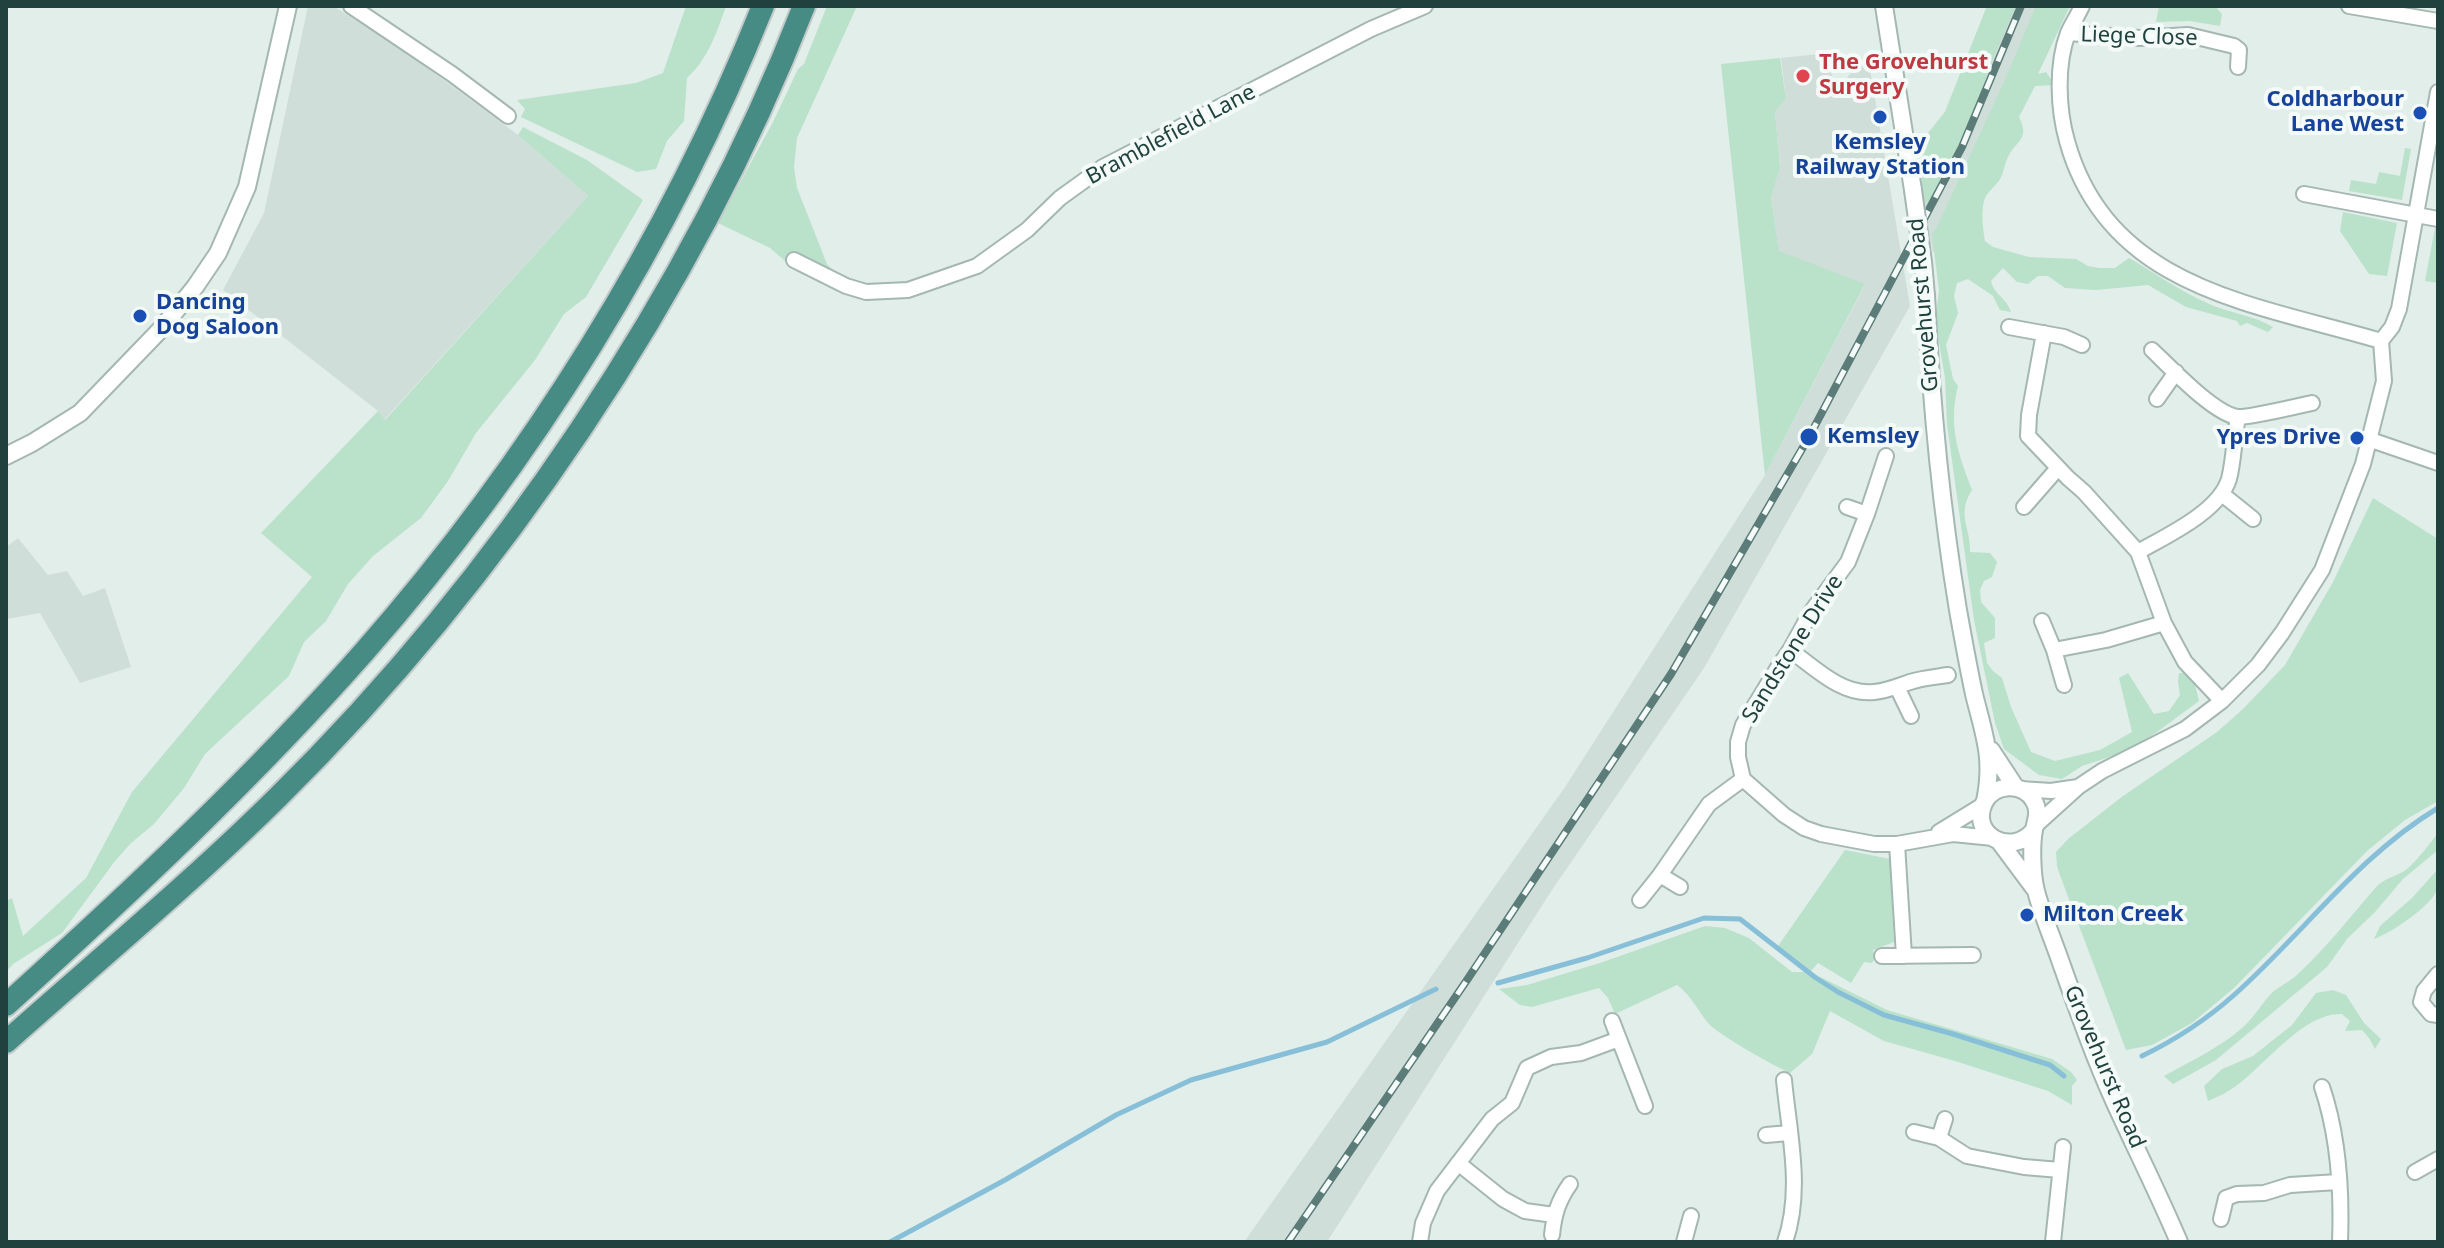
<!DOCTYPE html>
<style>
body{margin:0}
#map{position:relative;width:2444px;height:1248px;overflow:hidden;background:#e2eeea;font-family:"Noto Sans",sans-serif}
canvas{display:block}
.frame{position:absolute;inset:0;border:8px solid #20413d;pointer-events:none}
</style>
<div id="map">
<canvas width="2444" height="1248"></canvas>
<div class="frame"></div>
</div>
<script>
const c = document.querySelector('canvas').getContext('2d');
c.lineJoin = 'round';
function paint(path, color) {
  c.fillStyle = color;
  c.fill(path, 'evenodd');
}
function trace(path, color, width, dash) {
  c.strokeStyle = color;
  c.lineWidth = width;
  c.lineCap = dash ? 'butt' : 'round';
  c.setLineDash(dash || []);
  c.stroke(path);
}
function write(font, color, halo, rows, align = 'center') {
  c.font = font + ' "Noto Sans",sans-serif';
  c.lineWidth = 8;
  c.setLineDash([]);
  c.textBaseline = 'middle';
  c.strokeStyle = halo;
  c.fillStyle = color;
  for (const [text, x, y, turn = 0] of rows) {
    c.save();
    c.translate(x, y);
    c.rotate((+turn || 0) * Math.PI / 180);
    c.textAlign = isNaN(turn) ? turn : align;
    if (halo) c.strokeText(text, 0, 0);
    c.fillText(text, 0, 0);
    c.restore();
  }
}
paint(new Path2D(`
 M308 6H333L395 44 518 135 588 196 384 420 378 411 223 290 264 213Z
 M1987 6H2070L1943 245 1933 253 1923 202 1920 143 1945 112Z
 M1867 51 1910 306 1704 668 1550 893 1327 1242H1244L1565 787 1765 475 1865 285 1779 252 1771 198 1780 166 1775 112 1786 99 1781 58 1828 53 1835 94Z
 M18 538 48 575 67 571 83 596 105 588 131 667 80 683 40 613 7 619 6 547Z`), '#d0deda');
paint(new Path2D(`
 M686 6H726C717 32 708 59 687 78L684 121 667 141 656 169 637 172 521 117 525 109 517 100 636 83 663 73Z
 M827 6H857L797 138 794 167 797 188 827 264 841 280 784 260 770 248 718 223 773 122 798 69 804 64Z
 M1987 6H2016L1992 61 1973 117 1949 164 1940 188 1930 203 1923 202 1920 143 1945 112Z
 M2036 6H2070L2038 74 2046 72 2055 85 2035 86 2019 117C2030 140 2017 139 2008 157 2004 165 2004 173 1999 181 1995 186 1989 191 1986 196 1980 207 1983 229 1985 241L1993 247 2029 257 2076 259 2088 266 2099 268H2115L2129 258C2155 273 2180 291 2207 303 2228 313 2253 315 2273 327L2268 332 2247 323 2240 326 2237 321 2186 307 2148 285 2096 290 2065 288 2048 276H2038L2028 284 2017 282 2003 268 1991 281C1994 295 2006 297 2011 312L2000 310 1993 296 1968 279 1957 283 1954 296 1958 313 1946 345 1953 379 1958 386C1948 426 1958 453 1972 490 1956 515 1971 527 1970 552L1990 553 1997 562 1992 577 1984 581 1980 590 1981 602 1995 618V638L1984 643 1987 663 1993 671 2002 678 2011 707 2031 752 2055 761 2100 750 2132 732 2119 678 2128 673 2154 714 2169 711 2180 695 2178 682 2179 673H2188L2194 681 2199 701 2157 732 2125 752 2082 766 2062 779 2039 775 2004 749 1995 723 1974 620 1947 424 1945 378 1935 318 1939 291 1932 234 1936 229 2004 82Z
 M2159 6 2216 7 2222 14 2220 26 2189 21 2156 22Z
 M1780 58 1786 99 1775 112 1780 167 1771 198 1779 251 1865 284 1765 475 1721 64Z
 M523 127 587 160 643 200 586 297 564 314 535 360 476 433 448 481 421 518 373 556 348 584 326 621 304 642 289 676 205 754 184 788 154 824 131 843 115 861 62 933 13 964 6 972V901L12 898 23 936 86 878 132 792 312 577 261 533 378 411 385 420 588 196 518 135Z
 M2405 148 2411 149 2402 200 2349 191 2351 180 2376 184 2379 172 2400 176Z
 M2343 212 2397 223 2387 276 2369 274 2340 231Z
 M2435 228H2438V283L2425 281Z
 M2373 498 2438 539V801L2405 820 2367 851 2234 988 2192 1023 2152 1045 2126 1050 2061 878 2057 866 2056 852 2068 839 2123 796 2217 732 2243 709 2285 665 2333 582Z
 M2438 832V850L2403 879 2375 912 2347 939 2327 967 2216 1060 2173 1084 2164 1076C2189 1062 2221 1047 2242 1028 2254 1018 2262 1002 2274 991 2282 985 2292 980 2299 973 2327 947 2351 916 2376 887 2384 878 2398 876 2407 869 2413 865 2436 837 2438 832Z
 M1845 850 1890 859 1894 942 1873 950 1874 960 1872 963 1864 962 1851 983 1818 963 1810 972 1887 1010 2052 1059 2071 1072 2077 1080 2072 1086V1105L2048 1091 1955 1061 1884 1041 1830 1011 1812 1054 1790 1073C1774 1066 1719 1035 1709 1024 1697 1010 1692 996 1677 985L1615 1014 1608 998 1599 988 1532 1007 1520 1005 1499 989 1527 985 1600 963 1705 926 1725 928 1749 938 1792 972H1804L1776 949Z
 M2438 869C2438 874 2440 883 2438 888 2432 906 2391 933 2374 939L2380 926 2412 898Z
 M2333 990 2346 995 2364 1023 2381 1039 2375 1049 2369 1038 2362 1030 2345 1031 2350 1021 2342 1014C2304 1012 2265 1065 2236 1086 2228 1092 2218 1097 2208 1101L2204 1086 2222 1069 2253 1056 2292 1025 2316 993Z`), '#bae1ca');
trace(new Path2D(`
 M1498 983 1587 958 1704 918 1740 919 1816 978 1838 992 1884 1015 1953 1034 2050 1065 2064 1076
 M2142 1056C2175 1040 2206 1020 2234 995 2303 934 2358 856 2438 808
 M890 1242 1005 1180 1116 1115 1191 1080 1327 1042 1436 989`), '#86bfd7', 5);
const minor = new Path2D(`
 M351 6 452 74 508 116
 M2082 6C2078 15 2072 24 2068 33 2056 65 2058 109 2067 141 2108 289 2256 304 2381 341
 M2349 6 2438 21
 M2068 33 2139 38 2188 35 2234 46 2239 50 2238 67
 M2304 194 2438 219
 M794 260 846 286 866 292 908 290 977 266 1027 230 1060 198 1103 167 1371 29 1425 6
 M2009 327 2064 337 2082 345
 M2044 333 2029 415 2028 436 2068 478 2084 492 2138 552 2164 623 2185 662 2222 701
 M2152 350C2170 367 2213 413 2237 417 2249 418 2297 406 2312 403
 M2157 399 2176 372
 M2371 440 2438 463
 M1886 456 1867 514 1848 562 1811 612 1790 650 1779 666 1743 725 1738 742V757L1743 779 1784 815 1804 828 1821 834 1874 844H1897L1953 834 1993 838
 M2222 494 2253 519
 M1847 507 1867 514
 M2024 507 2058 468
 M2138 552C2166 536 2219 512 2229 479 2234 460 2234 437 2238 417
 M2042 621 2054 650 2064 685
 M1790 650C1814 667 1842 696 1874 692 1887 691 1898 686 1910 682 1922 678 1935 677 1948 675
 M2054 650 2106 640 2164 623
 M1897 687 1911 716
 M2020 789 2051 791 2078 787
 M2036 825 2078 787 2102 771 2185 729 2222 701 2258 665 2282 633 2322 570 2363 464 2384 381 2381 341 2392 327 2399 309 2438 92
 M1939 832 1983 805
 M1897 844 1904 956
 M1660 875 1680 887
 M1640 900 1660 875 1709 804 1743 779
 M1882 956 1973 955
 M2438 974 2424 991 2421 1002 2431 1014 2438 1015
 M1612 1021 1645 1106
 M1784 1080C1789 1133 1803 1190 1785 1242
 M2322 1087C2339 1137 2342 1190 2340 1242
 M1914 1132 1939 1138 1967 1156 2024 1167 2060 1170
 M1766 1135 1789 1133
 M1939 1138 1945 1119
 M1458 1163 1503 1199 1525 1211 1554 1215
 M2415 1172 2438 1159
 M2221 1219 2226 1198 2237 1194 2264 1193 2290 1185 2338 1182
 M1552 1235C1554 1215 1558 1201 1570 1184
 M1420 1242 1423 1223 1437 1191 1492 1119 1512 1103 1527 1068 1551 1057 1581 1053 1619 1039
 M1684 1242 1691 1216
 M2053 1242 2063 1147`);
const tertiary = new Path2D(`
 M1884 6 1913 190
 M1926 296C1931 401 1941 507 1958 610 1963 638 1968 666 1974 694 1984 735 1994 758 1985 801
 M6 456 32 443 80 413 161 329 195 287 218 253 247 187 288 6
 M1991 750 2016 788
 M2034 830C2012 858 1969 835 1984 803 1994 783 2023 782 2034 801 2040 812 2036 819 2034 830 2031 845 2032 876 2036 891 2042 914 2052 937 2060 960 2077 1008 2094 1057 2115 1103 2136 1149 2159 1195 2179 1242
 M1999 841 2034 888`);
const trunk = new Path2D(`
 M6 1005C130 893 253 778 364 652 531 462 669 241 763 6
 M6 1042C97 961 191 883 278 797 497 581 692 294 804 6`);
trace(minor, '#a4b7b3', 18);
trace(tertiary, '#a4b7b3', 20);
trace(trunk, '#c1cac9', 26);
trace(minor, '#fff', 14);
trace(tertiary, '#fff', 16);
trace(trunk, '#468c85', 22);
const rail = new Path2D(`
 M1288 1242 1467 980 1671 674 1809 437 1962 147 2021 6`);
trace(rail, '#5b7c78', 8);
trace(rail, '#f3faf7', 5, [15]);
const tertiaryBridge = new Path2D(`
 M1913 190 1923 262 1926 296`);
trace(tertiaryBridge, '#a4b7b3', 20, []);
trace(tertiaryBridge, '#fff', 16);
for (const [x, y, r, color] of [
 [1803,76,8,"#e0444e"],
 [2420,113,8,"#1a4fb4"],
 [1880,117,8,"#1a4fb4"],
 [140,316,8,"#1a4fb4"],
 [1809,437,10,"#1a4fb4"],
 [2357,438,8,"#1a4fb4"],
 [2027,915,8,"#1a4fb4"]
]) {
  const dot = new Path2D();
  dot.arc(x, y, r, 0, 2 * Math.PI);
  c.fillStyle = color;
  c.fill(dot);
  trace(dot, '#f3faf7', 3);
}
write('22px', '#20413d', '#f3faf7', [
 ["Liege Close",2139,37,2],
 ["Bramblefield Lane",1171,135,-28],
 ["Grovehurst Road",1924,305,-95],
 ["Sandstone Drive",1793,649,-58],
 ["Grovehurst Road",2104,1067,67]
]);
write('bold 22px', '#be3a42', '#f3faf7', [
 ["The Grovehurst",1819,63],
 ["Surgery",1819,88]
], 'left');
write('bold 22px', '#164399', '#f3faf7', [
 ["Coldharbour",2404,100,"right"],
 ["Lane West",2404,125,"right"],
 ["Kemsley",1880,143,"center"],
 ["Railway Station",1880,168,"center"],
 ["Dancing",156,303],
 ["Dog Saloon",156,328],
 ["Kemsley",1827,437],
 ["Ypres Drive",2341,438,"right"],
 ["Milton Creek",2043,915]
], 'left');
</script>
